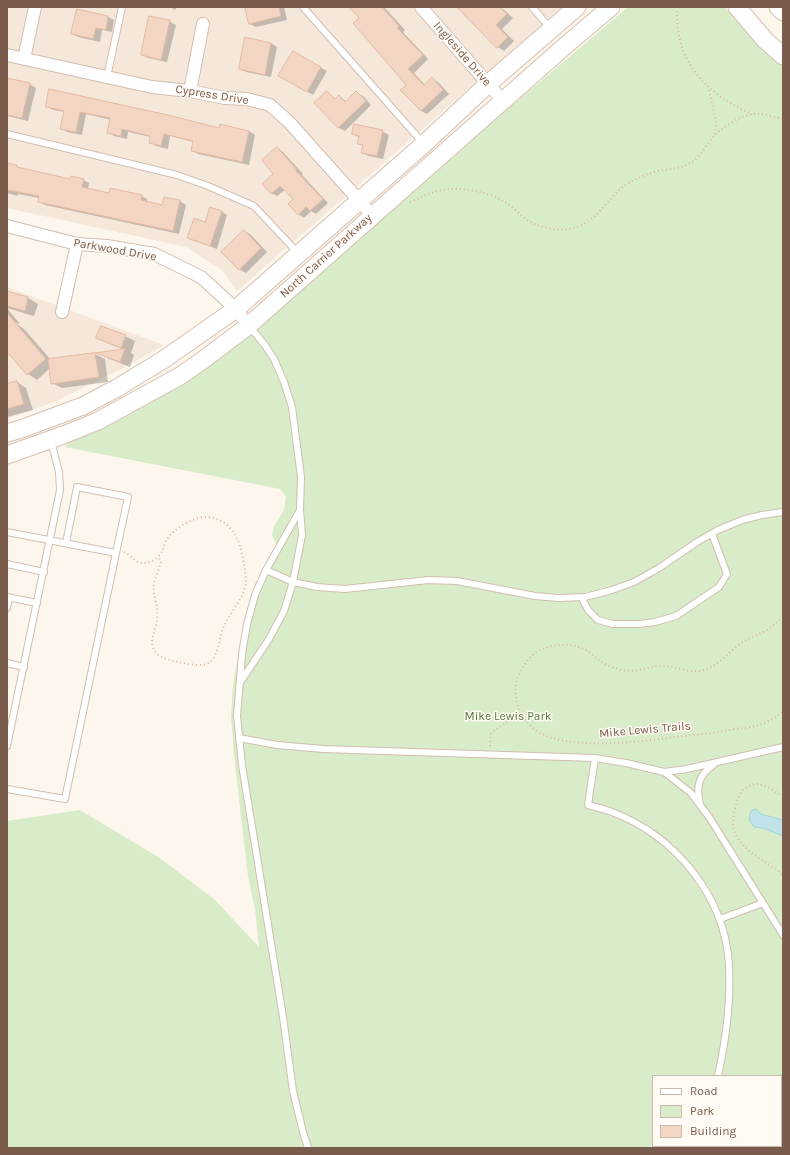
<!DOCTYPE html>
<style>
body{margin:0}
#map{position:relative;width:790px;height:1155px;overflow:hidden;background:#fdf6ec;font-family:Karla,sans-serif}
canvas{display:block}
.frame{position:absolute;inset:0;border:8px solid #7a5c4d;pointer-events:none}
.legend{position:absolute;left:652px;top:1075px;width:130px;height:72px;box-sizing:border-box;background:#fffaf3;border:1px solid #cabbb1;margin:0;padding:5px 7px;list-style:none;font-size:12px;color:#7a5c4d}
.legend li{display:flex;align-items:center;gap:8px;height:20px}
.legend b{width:20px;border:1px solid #cabbb1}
</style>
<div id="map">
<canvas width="790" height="1155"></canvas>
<div class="frame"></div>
<ul class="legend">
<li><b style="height:5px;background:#fff"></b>Road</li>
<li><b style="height:11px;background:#d8ecc9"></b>Park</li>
<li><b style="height:11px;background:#f3d5c3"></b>Building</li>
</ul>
</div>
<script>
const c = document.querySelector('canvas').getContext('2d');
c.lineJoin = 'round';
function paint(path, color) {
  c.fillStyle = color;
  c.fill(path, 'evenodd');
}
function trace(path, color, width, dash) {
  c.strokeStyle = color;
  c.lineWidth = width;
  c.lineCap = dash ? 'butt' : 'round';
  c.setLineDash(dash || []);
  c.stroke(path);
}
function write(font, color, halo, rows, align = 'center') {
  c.font = font + ' Karla,sans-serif';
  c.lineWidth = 3;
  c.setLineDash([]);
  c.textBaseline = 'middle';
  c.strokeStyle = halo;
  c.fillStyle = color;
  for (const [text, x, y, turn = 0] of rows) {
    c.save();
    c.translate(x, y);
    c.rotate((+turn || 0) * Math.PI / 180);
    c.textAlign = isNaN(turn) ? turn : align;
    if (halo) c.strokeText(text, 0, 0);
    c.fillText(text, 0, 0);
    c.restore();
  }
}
paint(new Path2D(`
 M7 7H562L237 291 222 270 186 247 7 208Z
 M7 287 164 345 123 368 57 401 7 419Z`), '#f5e8da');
paint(new Path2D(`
 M628 7H725L758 42 783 65V1148H7V821L80 810 160 858 215 900 259 947 255 909 248 876 233 747V740L231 717 233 685 243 628 255 584 278 549 272 535 274 526 284 510 286 497 280 489 65 447 71 439 153 398 378 219ZM653 1076H781V1146H653Z`), '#d8ecc9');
const water = new Path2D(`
 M756 809 761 814 783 820V836L763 828 754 827 749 819 751 811Z`);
paint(water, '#bfe3e8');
trace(water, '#a5d3da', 1);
paint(new Path2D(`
 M170 7H177L175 10Z
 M246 7H284L287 20 256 27 250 24Z
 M351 7H384L405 30 403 32 428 59 414 73 425 85 432 79 438 82 449 94 427 114 421 111 407 85Z
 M458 7H500L503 9 513 18 502 29 514 41 504 51 498 47Z
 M77 10 108 17 114 20 112 32 102 30 100 42 78 37 72 34Z
 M169 21 176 25 167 62 148 58 142 55Z
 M246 38 271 43 277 47 271 77 246 72 240 69Z
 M293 52 327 71 313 95 280 76Z
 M7 79 29 84 36 88 28 121 7 116Z
 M327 92 336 99 339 96 347 102 357 93 363 96 371 105 345 131 339 128 315 103Z
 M47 106 220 129 249 131 255 135 249 165 198 154 192 150 194 142 170 136 168 149 156 146 150 142 151 137 128 132 127 139 114 136 108 132 111 120 86 114 82 135 67 132 61 128 65 112 53 110Z
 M382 131 389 135 383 159 369 156 362 153 364 146 358 143 360 138 353 134Z
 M277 148 283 152 303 174 302 175 328 203 316 214 311 211 304 218 298 214 294 200 285 190 277 196 271 193Z
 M7 164 17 166 23 170 71 180H83L89 183 88 189 110 194 141 196 147 199V202L163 206 180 201 186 205 179 234 45 205 39 201V198L18 194V196L7 193Z
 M221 211 227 215 217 249 195 241 189 238Z
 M244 231 250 234 267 252 246 273 239 269Z
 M7 292 28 298 38 304 34 316 7 308Z
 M7 308 20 324 7 320Z
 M15 323 24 329 51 360 95 354 105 359 108 382 62 388 52 383 50 368 37 380 28 374 7 350V330Z
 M125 336 135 341 131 353 134 355 130 367 107 358 99 353 125 350 107 343 97 338Z
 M17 382 26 388 33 410 7 417V385Z`), '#0003');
const building = new Path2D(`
 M245 7H279L281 16 249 24Z
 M349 7H382L399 26 397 28 423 55 408 69 424 85 432 77 443 90 421 111 400 90 406 85 353 23 359 18Z
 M457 7H500L507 14 496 25 508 37 497 48Z
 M77 9 108 16 106 30 96 28 93 39 71 34Z
 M149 16 170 20 161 60 141 55Z
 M245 37 271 43 265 75 239 69Z
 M293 51 321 67 307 92 278 76Z
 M7 78 30 83 22 118 7 115Z
 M49 89 168 115 219 128 220 124 249 131 242 162 191 151 193 141 164 134 161 146 149 143 150 136 122 129 121 136 107 133 110 118 80 112 76 132 60 129 64 111 46 107Z
 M327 91 335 99 339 95 345 102 356 91 366 101 338 128 314 103Z
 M354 124 383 130 377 156 361 153 363 145 357 144 359 136 352 134Z
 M277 147 297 170 296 171 323 199 310 211 306 207 298 215 288 204 293 199 280 186 271 194 262 184 273 174 262 160Z
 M7 163 17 165V167L70 179 71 176 84 179 82 187 109 193 110 188 142 195 141 200 162 205 164 197 180 200 173 231 38 202 39 196 7 190Z
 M210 207 222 211 210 246 187 238 194 218 205 222Z
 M244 230 261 248 239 270 221 252Z
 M7 291 28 297 25 311 7 306Z
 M7 313 46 359 27 375 7 352Z
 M101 326 126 335 121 348 96 338Z
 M125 349 120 362 96 353Z
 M95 353 99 377 51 384 48 359Z
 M17 381 24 404 7 409V384Z`);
paint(building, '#f3d5c3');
trace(building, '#e6bba3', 1);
const lane = new Path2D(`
 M303 7 423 143
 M532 7 551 29
 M107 77 122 7
 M7 134 177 175 208 186 254 206 298 253
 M300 510 266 570 255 595 247 624 242 654 237 716 242 765 283 1017 293 1091 303 1132 308 1148
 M7 532 116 553 128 497 77 487 66 543
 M7 564 44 572
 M266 570 293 582 317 587 345 589 428 580 457 581 535 596 559 598 585 597 612 590 634 582 659 568 697 542 718 530 742 520 762 515 783 512
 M7 597 37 603
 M582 598 588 610 598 620 613 624H639L655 622 676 616 719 587 727 574 712 534
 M7 608 9 597
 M7 663 24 667
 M241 681 269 639 284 611 293 582 302 535 300 510 301 477 292 407 284 382 274 359 264 344 250 327
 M239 738 277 745 323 749 595 758 626 763 664 772 687 769 783 747
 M7 746 60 490 59 472 51 441
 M595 758 588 805C596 807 604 809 612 812 675 836 725 896 729 965 731 1002 726 1039 718 1076
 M664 772 691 793 709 817 783 935
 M7 789 65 799 116 553
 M700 804C696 787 698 776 713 765
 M720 919 763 903
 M693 1148 694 1146`);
const street = new Path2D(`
 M421 7 503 101
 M7 55 152 87 190 91 225 98 247 99 270 105 289 122 372 215
 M24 59 35 7
 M190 91 203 24
 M7 226 77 244 107 246 154 254 201 277 236 309 248 326
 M62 312 77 244`);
const secondary = new Path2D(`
 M737 7 765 40 783 56
 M778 7 783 12
 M7 433 21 429 83 406 117 388 163 360 236 309 424 144 488 84 577 7
 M7 455 66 434 98 421 180 376 203 360 248 326 565 46 611 7`);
trace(lane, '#d1beb0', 8);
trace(street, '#d1beb0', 14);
trace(secondary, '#d6c0b0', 19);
trace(new Path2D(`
 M677 7C675 63 704 92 752 114
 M709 90 716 121 715 135
 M410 202C420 198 428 193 438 191 458 186 486 191 503 201 514 207 522 217 532 223 546 229 562 232 577 227 598 220 607 199 624 186 634 179 646 174 658 171 669 169 679 169 690 163 700 158 706 145 714 136 721 128 742 115 753 114 763 113 774 117 783 119
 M124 552C131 555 136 563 141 563 150 564 159 558 163 550 164 546 165 542 167 539 175 528 193 517 206 517 212 517 218 519 223 522 238 532 241 548 244 564 245 572 247 580 245 588 240 603 229 614 223 628 220 637 218 656 210 662 204 667 192 665 184 663 175 661 163 660 156 653 147 642 156 631 157 619 159 606 152 594 154 583 156 576 159 569 161 562L158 556
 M783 617C776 623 770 629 761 633 754 636 747 639 740 644 728 652 718 667 704 670 690 674 678 667 665 666 656 665 647 669 638 670 629 672 620 670 612 667 603 664 597 658 589 652 575 642 553 643 538 651 531 655 526 662 522 669 514 681 514 696 519 709 524 723 538 734 552 738 590 748 637 742 675 737 695 735 715 733 735 729 756 727 765 725 783 712
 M490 746 491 733 520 713
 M783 796C775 792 767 785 758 784 753 784 747 786 744 789 736 796 730 823 735 833 747 856 765 859 783 875`), '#d9b8a5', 2, [1, 3]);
trace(lane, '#fff', 6);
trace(street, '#fff', 12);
trace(secondary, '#fff', 17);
write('12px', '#7a5c4d', '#fffaf3', [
 ["Ingleside Drive",462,54,49],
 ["Cypress Drive",212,95,9],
 ["Parkwood Drive",115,250,10],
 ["North Carrier Parkway",326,256,-42],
 ["Mike Lewis Trails",645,730,-5]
]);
write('12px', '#537a41', '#fffaf3', [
 ["Mike Lewis Park",508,717]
]);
</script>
